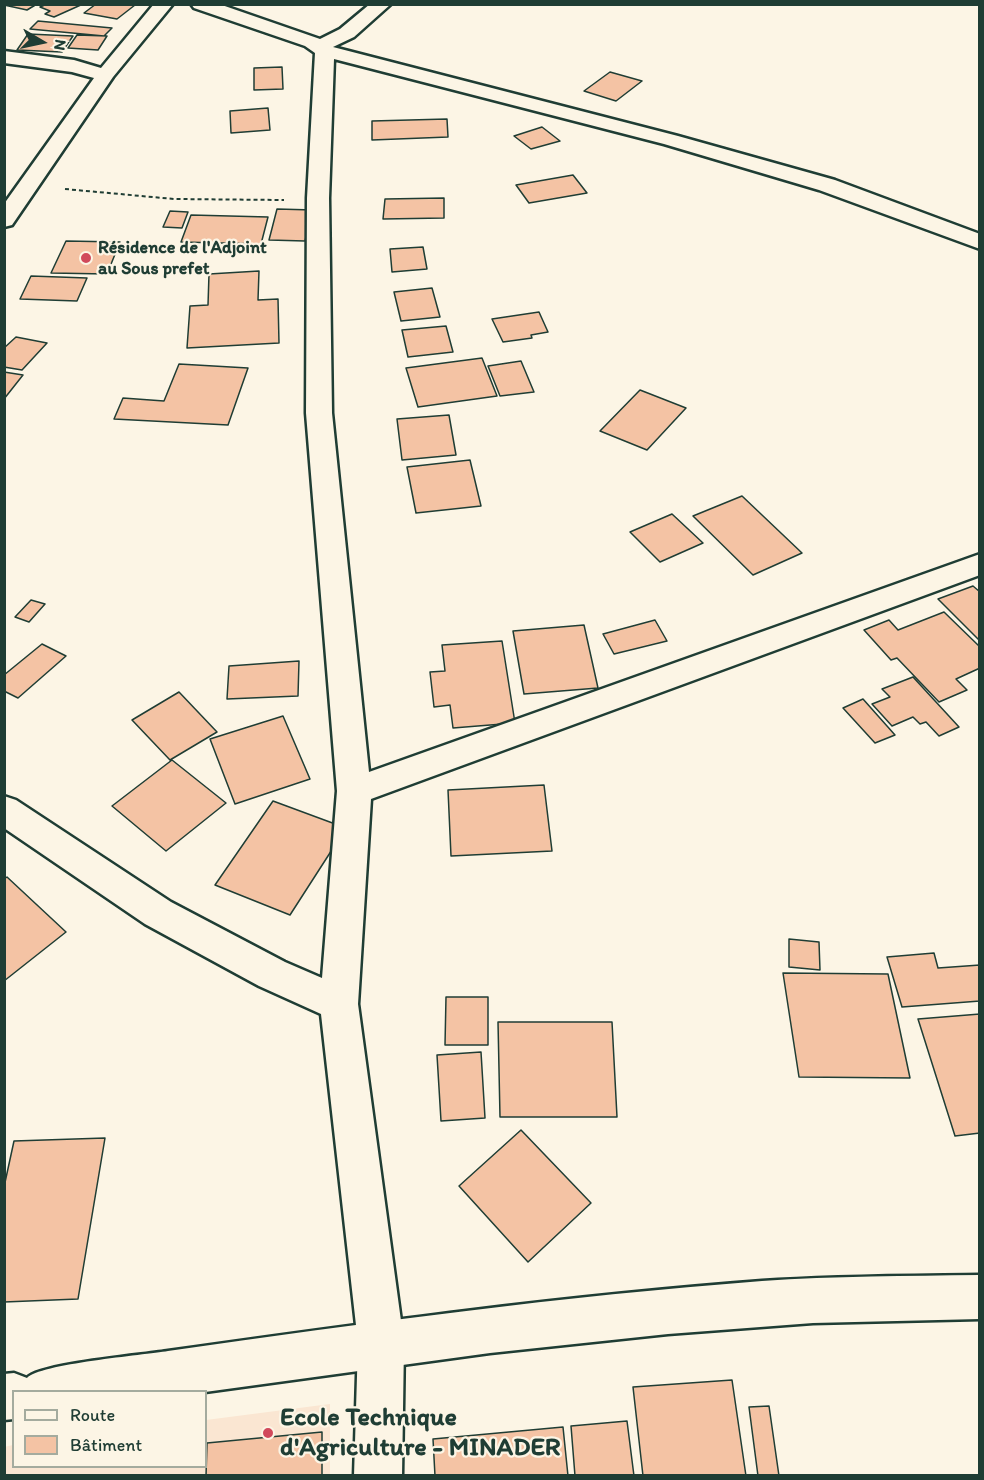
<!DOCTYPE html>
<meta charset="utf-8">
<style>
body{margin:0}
#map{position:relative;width:984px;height:1480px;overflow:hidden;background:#fcf5e5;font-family:Itim,sans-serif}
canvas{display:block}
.frame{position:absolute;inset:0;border:6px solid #1f3d34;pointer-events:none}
.legend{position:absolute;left:12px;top:1390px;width:195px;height:78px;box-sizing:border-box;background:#fcf5e5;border:2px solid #a4ab9e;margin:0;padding:8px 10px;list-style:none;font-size:18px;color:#1f3d34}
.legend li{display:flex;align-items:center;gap:12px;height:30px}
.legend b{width:30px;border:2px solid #a4ab9e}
.north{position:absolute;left:12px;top:12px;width:60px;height:60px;-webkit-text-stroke:4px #fcf5e5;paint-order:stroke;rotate:99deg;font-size:16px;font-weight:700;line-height:24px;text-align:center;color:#1f3d34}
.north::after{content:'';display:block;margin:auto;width:21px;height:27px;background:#1f3d34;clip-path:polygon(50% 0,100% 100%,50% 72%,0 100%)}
</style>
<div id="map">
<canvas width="984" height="1480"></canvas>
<div class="frame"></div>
<ul class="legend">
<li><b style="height:8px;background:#fcf5e5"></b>Route</li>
<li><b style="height:16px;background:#f4c3a4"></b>Bâtiment</li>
</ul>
<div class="north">N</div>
</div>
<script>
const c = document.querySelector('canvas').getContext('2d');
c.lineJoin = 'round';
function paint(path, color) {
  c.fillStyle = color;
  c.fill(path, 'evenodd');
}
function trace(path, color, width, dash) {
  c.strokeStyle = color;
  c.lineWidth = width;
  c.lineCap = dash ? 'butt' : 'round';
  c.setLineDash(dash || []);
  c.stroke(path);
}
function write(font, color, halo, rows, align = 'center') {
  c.font = font + ' Itim,sans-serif';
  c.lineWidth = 4.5;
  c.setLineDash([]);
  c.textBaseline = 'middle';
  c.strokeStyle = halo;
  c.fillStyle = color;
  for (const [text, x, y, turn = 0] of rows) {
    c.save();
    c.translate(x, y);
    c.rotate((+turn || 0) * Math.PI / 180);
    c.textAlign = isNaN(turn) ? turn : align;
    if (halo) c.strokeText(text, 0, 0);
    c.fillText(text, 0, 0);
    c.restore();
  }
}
paint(new Path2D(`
 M330 1404V1475H5L4 1447 13 1445 14 1466H206V1420Z`), '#fae6d2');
const building = new Path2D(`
 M37 4 27 10 4 5 5 4Z
 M47 4H83L54 17 45 14 50 11 40 7Z
 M96 4H130L135 5 117 19 84 13Z
 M38 21 112 28 104 36 30 29Z
 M28 34 73 36 62 52 17 50Z
 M77 35 107 36 98 50 68 48Z
 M282 67 283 89 254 90V68Z
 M610 72 642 81 616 101 584 91Z
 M268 108 270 130 231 133 230 111Z
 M447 119 448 137 372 140V121Z
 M542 127 560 141 531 149 514 136Z
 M573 175 587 193 529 203 516 185Z
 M444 198V218L383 219 385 199Z
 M277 209 313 210 305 241 269 240Z
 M170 211 188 212 182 228 163 227Z
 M191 215 268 217 261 244 181 242Z
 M66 241 120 242 107 274 51 273Z
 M423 247 427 269 392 272 390 249Z
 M259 271 258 300 278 299 279 343 187 348 190 306 208 305 209 274Z
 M31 276 87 278 77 301 20 299Z
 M432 288 440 317 401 321 394 292Z
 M539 312 548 332 531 335 532 338 503 342 492 319Z
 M446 326 453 352 408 357 402 330Z
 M16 337 47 343 22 370 4 367V348Z
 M482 358 497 396 418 407 406 368Z
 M521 361 534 392 500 396 488 366Z
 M179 364 248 368 228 425 114 419 123 398 164 401Z
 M4 372 23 375 4 399Z
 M640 390 686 408 647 450 600 431Z
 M449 415 456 455 402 460 397 419Z
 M470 460 481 506 416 513 407 467Z
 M742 496 802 553 753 575 693 516Z
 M672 514 703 543 660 562 630 532Z
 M973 586 980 592V641L938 599Z
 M31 600 45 604 29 622 15 617Z
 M944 612 980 647V668L956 679 967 690 939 702 897 658 891 660 864 630 889 620 898 630Z
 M655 620 667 641 614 654 603 634Z
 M584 625 598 688 524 694 513 631Z
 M502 641 515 723 453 728 450 705 434 707 430 672 445 671 442 645Z
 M42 644 66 656 18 698 4 691V675Z
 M299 661 298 696 227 699 229 666Z
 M913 677 959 727 939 736 926 722 920 724 913 717 892 726 872 704 890 697 882 689Z
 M179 692 217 732 170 760 132 720Z
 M863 699 895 735 875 743 843 708Z
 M283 716 310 779 235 804 210 739Z
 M172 760 226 803 166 851 112 806Z
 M544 785 552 851 451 856 448 790Z
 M273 801 346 828 290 915 215 885Z
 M7 877 66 932 4 981V879Z
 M789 939 819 942 820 970 789 967Z
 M934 953 938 968 980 965V1001L902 1007 887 957Z
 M783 973 888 974 910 1078 799 1077Z
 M446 997H488V1045H445Z
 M980 1014V1133L955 1136 918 1019Z
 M498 1022H612L617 1117H500Z
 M481 1052 485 1118 441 1121 437 1055Z
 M521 1130 591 1203 528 1262 459 1186Z
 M105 1138 78 1299 4 1302V1187L14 1141Z
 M732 1380 746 1476H643L633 1387Z
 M769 1406 779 1476H758L749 1407Z
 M627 1421 634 1476H575L571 1426Z
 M563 1427 568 1476H435L433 1439Z
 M322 1432V1476H206L207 1443Z`);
paint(building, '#f4c3a4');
trace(building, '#1f3d34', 1.5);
const street = new Path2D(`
 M154 4H173L113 77 12 225 4 227V204L94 78 72 72 4 63V51L74 60 101 68Z
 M191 4H219L320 39 340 29 370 4H391L354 37 333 47 678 136 835 180 980 234V249L819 190 664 144 334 59 329 198 332 413 369 772 980 554V575L371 799 358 1004 404 1343 402 1476H354L358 1343 321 1014 259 986 145 924 4 828V796L16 800 171 902 285 962 322 978 337 791 306 413 307 198 315 53 305 46 194 8Z`);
const secondary = new Path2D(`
 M980 1275V1319L813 1323 668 1334 490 1353 205 1392H14V1419L4 1420V1374L14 1373 27 1378C39 1364 144 1355 168 1351 365 1323 563 1296 762 1281 835 1276 907 1276 980 1275Z`);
trace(street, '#1f3d34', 5);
trace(secondary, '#1f3d34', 5);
trace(new Path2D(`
 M65 189 174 199 284 200`), '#1f3d34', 2, [4, 3]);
paint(street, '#fcf5e5');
paint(secondary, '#fcf5e5');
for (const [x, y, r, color] of [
 [86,258,6,"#d1495b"],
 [268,1433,6,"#d1495b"]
]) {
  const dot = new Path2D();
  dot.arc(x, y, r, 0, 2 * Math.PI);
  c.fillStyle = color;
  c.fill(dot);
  trace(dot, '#fcf5e5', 2);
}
write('bold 18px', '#1f3d34', '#fcf5e5', [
 ["Résidence de l'Adjoint",98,248],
 ["au Sous prefet",98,269]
], 'left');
write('bold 26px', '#1f3d34', '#fcf5e5', [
 ["Ecole Technique",280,1418],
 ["d'Agriculture - MINADER",280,1448]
], 'left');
</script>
